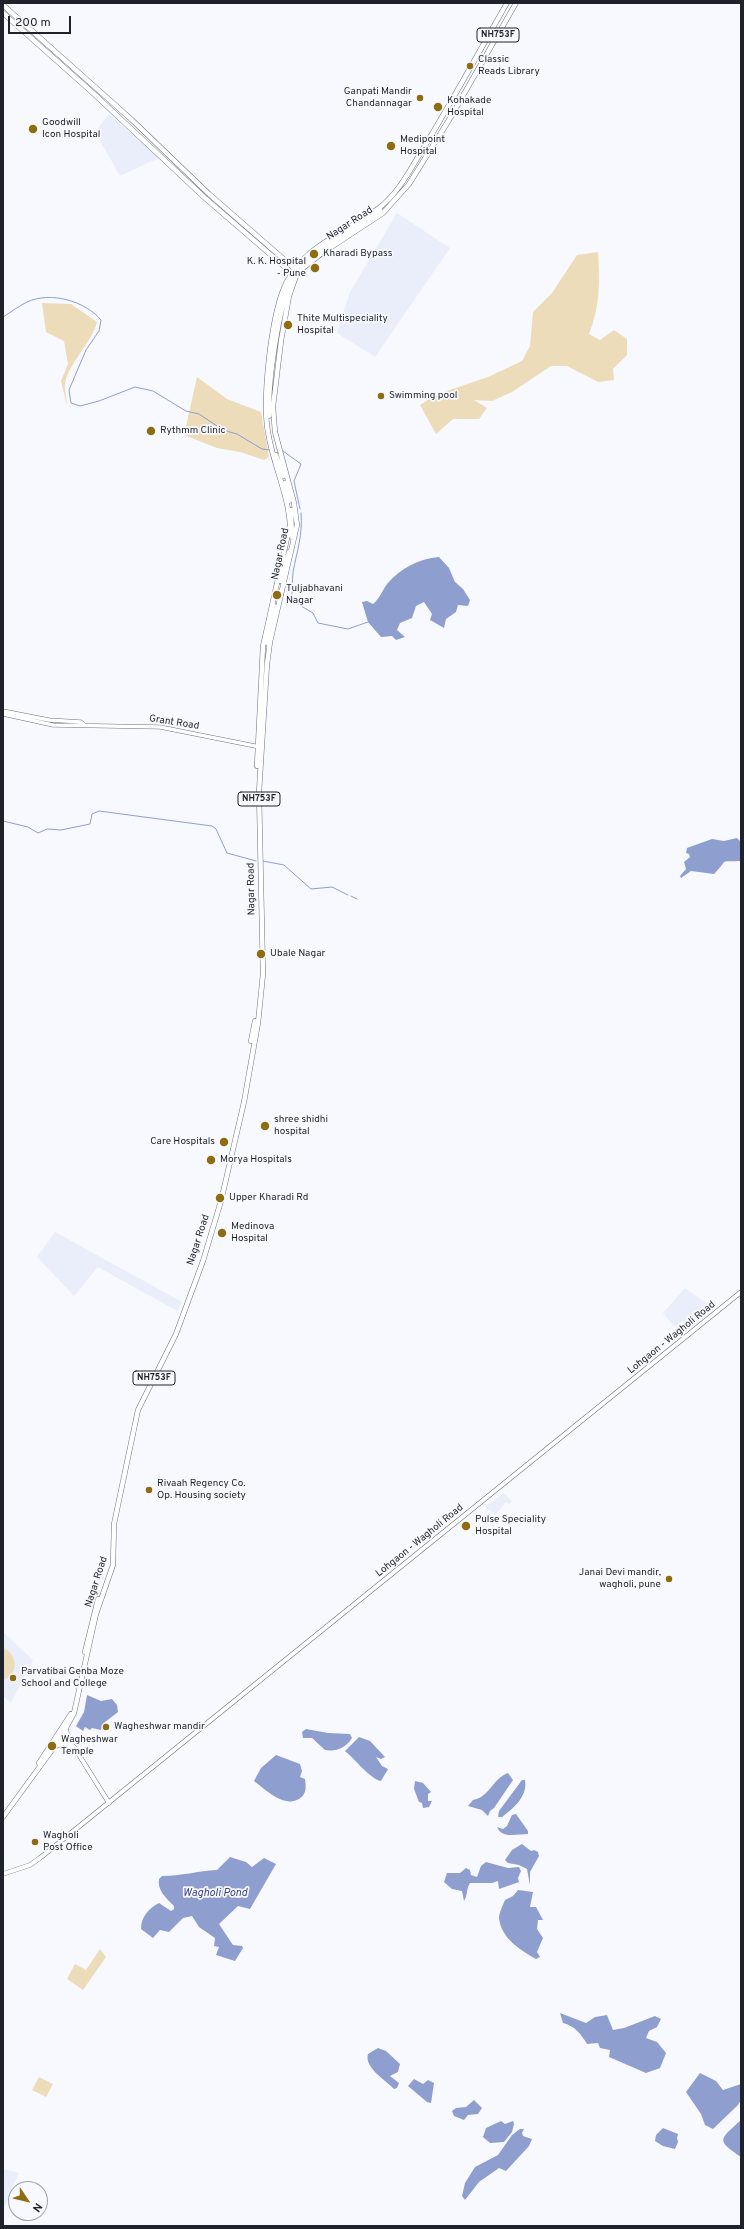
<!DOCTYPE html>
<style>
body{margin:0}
#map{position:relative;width:744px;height:2229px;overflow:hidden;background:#f8f9fe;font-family:Overpass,sans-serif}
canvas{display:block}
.frame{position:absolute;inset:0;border:4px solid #1f222a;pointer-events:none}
.north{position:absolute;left:8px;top:2181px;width:40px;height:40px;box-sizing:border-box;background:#f8f9fe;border:1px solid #a1a3a9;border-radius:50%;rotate:125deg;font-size:11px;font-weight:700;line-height:16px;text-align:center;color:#1f222a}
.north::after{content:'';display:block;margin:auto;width:14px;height:18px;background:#8d6d0f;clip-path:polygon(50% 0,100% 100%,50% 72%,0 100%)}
.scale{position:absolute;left:8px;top:16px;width:63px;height:18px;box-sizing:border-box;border:2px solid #1f222a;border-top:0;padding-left:5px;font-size:12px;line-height:14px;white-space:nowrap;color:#1f222a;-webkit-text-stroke:3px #f8f9fe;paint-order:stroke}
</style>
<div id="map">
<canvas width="744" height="2229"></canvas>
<div class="frame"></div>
<div class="north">N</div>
<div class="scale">200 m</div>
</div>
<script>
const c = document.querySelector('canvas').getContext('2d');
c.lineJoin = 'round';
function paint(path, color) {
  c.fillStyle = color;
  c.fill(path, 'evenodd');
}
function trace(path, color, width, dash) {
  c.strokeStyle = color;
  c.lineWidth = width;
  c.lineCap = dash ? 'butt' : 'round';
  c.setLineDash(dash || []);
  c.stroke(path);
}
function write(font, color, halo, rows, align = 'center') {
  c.font = font + ' Overpass,sans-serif';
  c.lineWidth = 3.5;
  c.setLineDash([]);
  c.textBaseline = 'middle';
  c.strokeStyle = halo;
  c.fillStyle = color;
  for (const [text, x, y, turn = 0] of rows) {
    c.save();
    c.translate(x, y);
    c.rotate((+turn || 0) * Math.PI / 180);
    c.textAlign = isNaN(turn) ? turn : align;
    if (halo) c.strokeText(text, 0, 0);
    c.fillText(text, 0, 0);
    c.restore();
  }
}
paint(new Path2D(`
 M109 114 159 158 120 176 95 132Z
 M397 213 450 248 375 357 337 333 350 292Z
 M55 1232 182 1302 177 1311 98 1267 74 1296 37 1257Z
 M685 1288 714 1308 694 1327 690 1323 687 1326 682 1321 675 1327 663 1313Z
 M503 1493 512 1501 509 1504 506 1502 495 1515 485 1507Z
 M3 1632 33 1660 11 1703 4 1697 3 1699Z
 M3 2169 19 2173 3 2210Z`), '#e9eefa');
paint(new Path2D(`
 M598 252C600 281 600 307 589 334L600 340 614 330 627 339V355L613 369 614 380 598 382 567 366H551L512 392 492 401 474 400 487 408 479 419H453L436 434 420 405 435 395 488 377 522 361 530 346 533 312 552 293 577 255Z
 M42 303 71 304 97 322C93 340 66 368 65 384 64 390 67 399 67 406L61 381 68 364 64 341 46 332Z
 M197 377 227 399 261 412 269 457 264 460 240 452 217 448 184 435Z
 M3 1648C18 1654 19 1674 3 1680Z
 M100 1949 106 1957 83 1990 67 1979 75 1964 86 1970Z
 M39 2077 53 2084 46 2097 32 2090Z`), '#ecdcb9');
paint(new Path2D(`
 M439 557 449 568 455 582 463 589 470 600 468 606 458 605 456 612 446 619 444 628 430 620 432 614 424 602 416 606 412 618 400 623 397 630 405 637 396 640 392 636 381 637 368 622 362 602 367 601 373 604C380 598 382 591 387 584 401 568 418 559 439 557Z
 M737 838 741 842V861C717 862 730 858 714 874L691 871 681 878 680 876 686 869 684 862 690 857 689 854 686 853 687 848 712 839 724 841Z
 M87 1695 101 1701 112 1699 117 1705 118 1712 105 1722 101 1730 92 1728 90 1730 85 1727 83 1731 76 1726 84 1712Z
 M306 1729 328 1733 350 1734 352 1738C346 1748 336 1752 325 1750L312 1738H303L302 1732Z
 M359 1737 370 1741 385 1757 381 1759 376 1757 382 1766 388 1769 381 1781C370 1779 355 1759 345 1751Z
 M276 1755 300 1764 302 1771 300 1777 305 1779C306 1787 307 1794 299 1799 284 1808 266 1790 254 1781L261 1768Z
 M508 1773 513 1780 494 1808 490 1811 488 1816 482 1810 468 1806 473 1800C490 1797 492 1779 508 1773Z
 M522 1780H525C528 1796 514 1808 502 1817H498L499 1811Z
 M415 1781 423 1783 431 1792 428 1794V1801H432L429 1807 423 1808 422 1803 419 1802 414 1789Z
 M516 1814 528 1831V1834C517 1834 502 1839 497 1827L503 1829 507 1826 512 1815Z
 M522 1844 531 1851 534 1850 538 1852 539 1856 530 1872V1885L527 1869 519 1865 508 1863 505 1860 512 1850Z
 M230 1857 246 1862 252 1867 264 1858 276 1864 250 1909 238 1906 219 1924 233 1945 242 1946 243 1948 235 1961 216 1955 219 1947 214 1946 215 1938 199 1927 192 1916 183 1918 169 1932 160 1930 153 1938 141 1929C141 1917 149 1908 159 1903L171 1911 174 1909V1906C166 1898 157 1890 159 1879L162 1876C181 1876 198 1871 217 1870Z
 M486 1862 508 1868 519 1867 521 1871 518 1878 519 1882 499 1889 498 1881 492 1883H470C466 1889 468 1895 464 1901L462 1891 452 1889 444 1882 447 1873H460L466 1868 470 1870 471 1875 477 1877 481 1866Z
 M518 1890 533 1892 530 1907H536L543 1920H538L537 1929 543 1938 537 1952 540 1957 536 1959C520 1950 501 1938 499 1918 499 1913 503 1905 505 1900L513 1896Z
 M560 2013 586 2023 595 2017 607 2015 613 2030 624 2028 655 2016 661 2019 657 2027 649 2031 646 2038 657 2042 666 2053 660 2068 646 2073 609 2057 610 2050 600 2048 598 2043 587 2044C581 2034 575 2026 563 2023Z
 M378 2048 386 2051 400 2064 398 2072 390 2076 399 2083 397 2088 394 2089C386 2080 364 2068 368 2054Z
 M700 2073 716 2081 723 2090 741 2084V2100L738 2105 713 2129 705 2125 701 2114 686 2092Z
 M414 2079 423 2084 428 2080 434 2083 431 2103 427 2102 408 2086Z
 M474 2100 482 2108 478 2114 468 2115 464 2120 454 2116 452 2111 456 2108 466 2107Z
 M741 2120V2157C716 2140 719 2140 741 2120Z
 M501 2121 505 2124 513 2121 514 2124 512 2132 504 2142 490 2143 483 2137 486 2128Z
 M663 2128 678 2134 677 2138 678 2142 675 2149 663 2146 655 2141 656 2135Z
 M520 2129H524L522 2133 523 2136 532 2139 529 2146 506 2171 499 2168 479 2182 465 2200 462 2196 465 2183 475 2167 498 2155 512 2135Z`), '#8e9ece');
trace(new Path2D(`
 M3 317C11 312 19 306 27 302 51 291 85 301 101 320L99 331 86 350 69 390 71 403 80 406 99 401 135 387 153 391 186 411 199 414 223 430 237 434 262 449 270 450
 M283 451 301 464 294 481 300 509
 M301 513C303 534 297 551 293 572 292 581 293 590 291 600L313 613 318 623 348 629 368 622
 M3 821 28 827 38 833 47 829 61 830 90 824 92 814 99 811 212 826 216 829 227 853 256 861
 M263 861 284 865 311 889 332 887 348 895
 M351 896 357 899`), '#8e9ece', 1);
const secondary = new Path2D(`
 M3 711 49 720 81 722 84 725
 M3 714 53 725 160 727 260 747`);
const primary = new Path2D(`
 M60 1732 74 1747 109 1803
 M65 1743 75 1751
 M3 1874 30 1865 40 1858 741 1292`);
const trunk = new Path2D(`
 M3 5 132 120 209 194 295 269
 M3 13 93 93 205 198 293 274
 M269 416C268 384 279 288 300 266 323 243 355 230 380 210
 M276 455 283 476
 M285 483 289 501
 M291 510 292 537
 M281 581 289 552
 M269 645 267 642 274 606
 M257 766 263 646 290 525C288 493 273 464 268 432 262 399 271 325 282 293 297 248 344 234 379 208 400 192 412 166 426 144 454 98 480 50 507 3
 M251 1041 255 1021
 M85 1652 98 1599
 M66 1730 69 1742
 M56 1746 63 1743 67 1744
 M39 1763 71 1714
 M3 1817 60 1739 74 1713 96 1614 113 1565 114 1524 138 1410 176 1334 203 1261 221 1201 244 1102 258 1023 263 974 259 792 267 664 270 642 297 525 294 503 275 432 273 407 281 341 289 296 296 276 303 268 322 253 383 213 409 184 449 120 516 3`);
trace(secondary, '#6a7186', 4.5);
trace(primary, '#6a7186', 5);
trace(trunk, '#6a7186', 5.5);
trace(secondary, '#fff', 3.5);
trace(primary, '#fff', 4);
trace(trunk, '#fff', 4.5);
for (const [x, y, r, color] of [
 [470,66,4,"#8d6d0f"],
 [420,98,4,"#8d6d0f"],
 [438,107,5,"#8d6d0f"],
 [33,129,5,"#8d6d0f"],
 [391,146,5,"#8d6d0f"],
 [314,254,5,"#8d6d0f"],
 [315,268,5,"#8d6d0f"],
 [288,325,5,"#8d6d0f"],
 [381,396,4,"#8d6d0f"],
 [151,431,5,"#8d6d0f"],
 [277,595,5,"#8d6d0f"],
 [261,954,5,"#8d6d0f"],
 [265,1126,5,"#8d6d0f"],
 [224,1142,5,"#8d6d0f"],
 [211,1160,5,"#8d6d0f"],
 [220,1198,5,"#8d6d0f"],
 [222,1233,5,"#8d6d0f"],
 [149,1490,4,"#8d6d0f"],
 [466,1526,5,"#8d6d0f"],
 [669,1579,4,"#8d6d0f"],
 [13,1678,4,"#8d6d0f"],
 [106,1727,4,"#8d6d0f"],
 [52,1746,5,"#8d6d0f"],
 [35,1842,4,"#8d6d0f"]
]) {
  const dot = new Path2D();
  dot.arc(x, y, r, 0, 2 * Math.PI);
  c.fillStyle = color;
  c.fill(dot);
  trace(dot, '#f8f9fe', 1.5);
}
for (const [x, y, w] of [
 [498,35,42],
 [259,799,42],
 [154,1378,42]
]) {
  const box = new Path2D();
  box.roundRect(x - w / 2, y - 7, w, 14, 3);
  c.fillStyle = '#f8f9fe';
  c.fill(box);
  trace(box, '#1f222a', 1);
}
write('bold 9px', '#1f222a', null, [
 ["NH753F",498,35],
 ["NH753F",259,799],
 ["NH753F",154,1378]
]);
write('10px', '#1f222a', '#f8f9fe', [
 ["Classic",478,60],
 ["Reads Library",478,72],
 ["Ganpati Mandir",412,92,"right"],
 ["Chandannagar",412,104,"right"],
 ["Kohakade",447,101],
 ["Hospital",447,113],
 ["Goodwill",42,123],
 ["Icon Hospital",42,135],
 ["Medipoint",400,140],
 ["Hospital",400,152],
 ["Kharadi Bypass",323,254],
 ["K. K. Hospital",306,262,"right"],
 ["- Pune",306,274,"right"],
 ["Thite Multispeciality",297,319],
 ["Hospital",297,331],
 ["Swimming pool",389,396],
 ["Rythmm Clinic",160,431],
 ["Tuljabhavani",286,589],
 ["Nagar",286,601],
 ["Ubale Nagar",270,954],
 ["shree shidhi",274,1120],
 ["hospital",274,1132],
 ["Care Hospitals",215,1142,"right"],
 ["Morya Hospitals",220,1160],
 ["Upper Kharadi Rd",229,1198],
 ["Medinova",231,1227],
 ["Hospital",231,1239],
 ["Rivaah Regency Co.",157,1484],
 ["Op. Housing society",157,1496],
 ["Pulse Speciality",475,1520],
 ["Hospital",475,1532],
 ["Janai Devi mandir,",661,1573,"right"],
 ["wagholi, pune",661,1585,"right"],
 ["Parvatibai Genba Moze",21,1672],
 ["School and College",21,1684],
 ["Wagheshwar mandir",114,1727],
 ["Wagheshwar",61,1740],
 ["Temple",61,1752],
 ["Wagholi",43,1836],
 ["Post Office",43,1848]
], 'left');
write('10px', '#1f222a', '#f8f9fe', [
 ["Nagar Road",350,224,-33],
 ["Nagar Road",281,554,-78],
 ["Grant Road",174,723,9],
 ["Nagar Road",252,889,-91],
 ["Nagar Road",199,1240,-72],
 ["Lohgaon - Wagholi Road",672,1338,-39],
 ["Lohgaon - Wagholi Road",420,1541,-39],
 ["Nagar Road",97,1582,-72]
]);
write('italic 11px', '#374583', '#f8f9fe', [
 ["Wagholi Pond",215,1894]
]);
</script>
